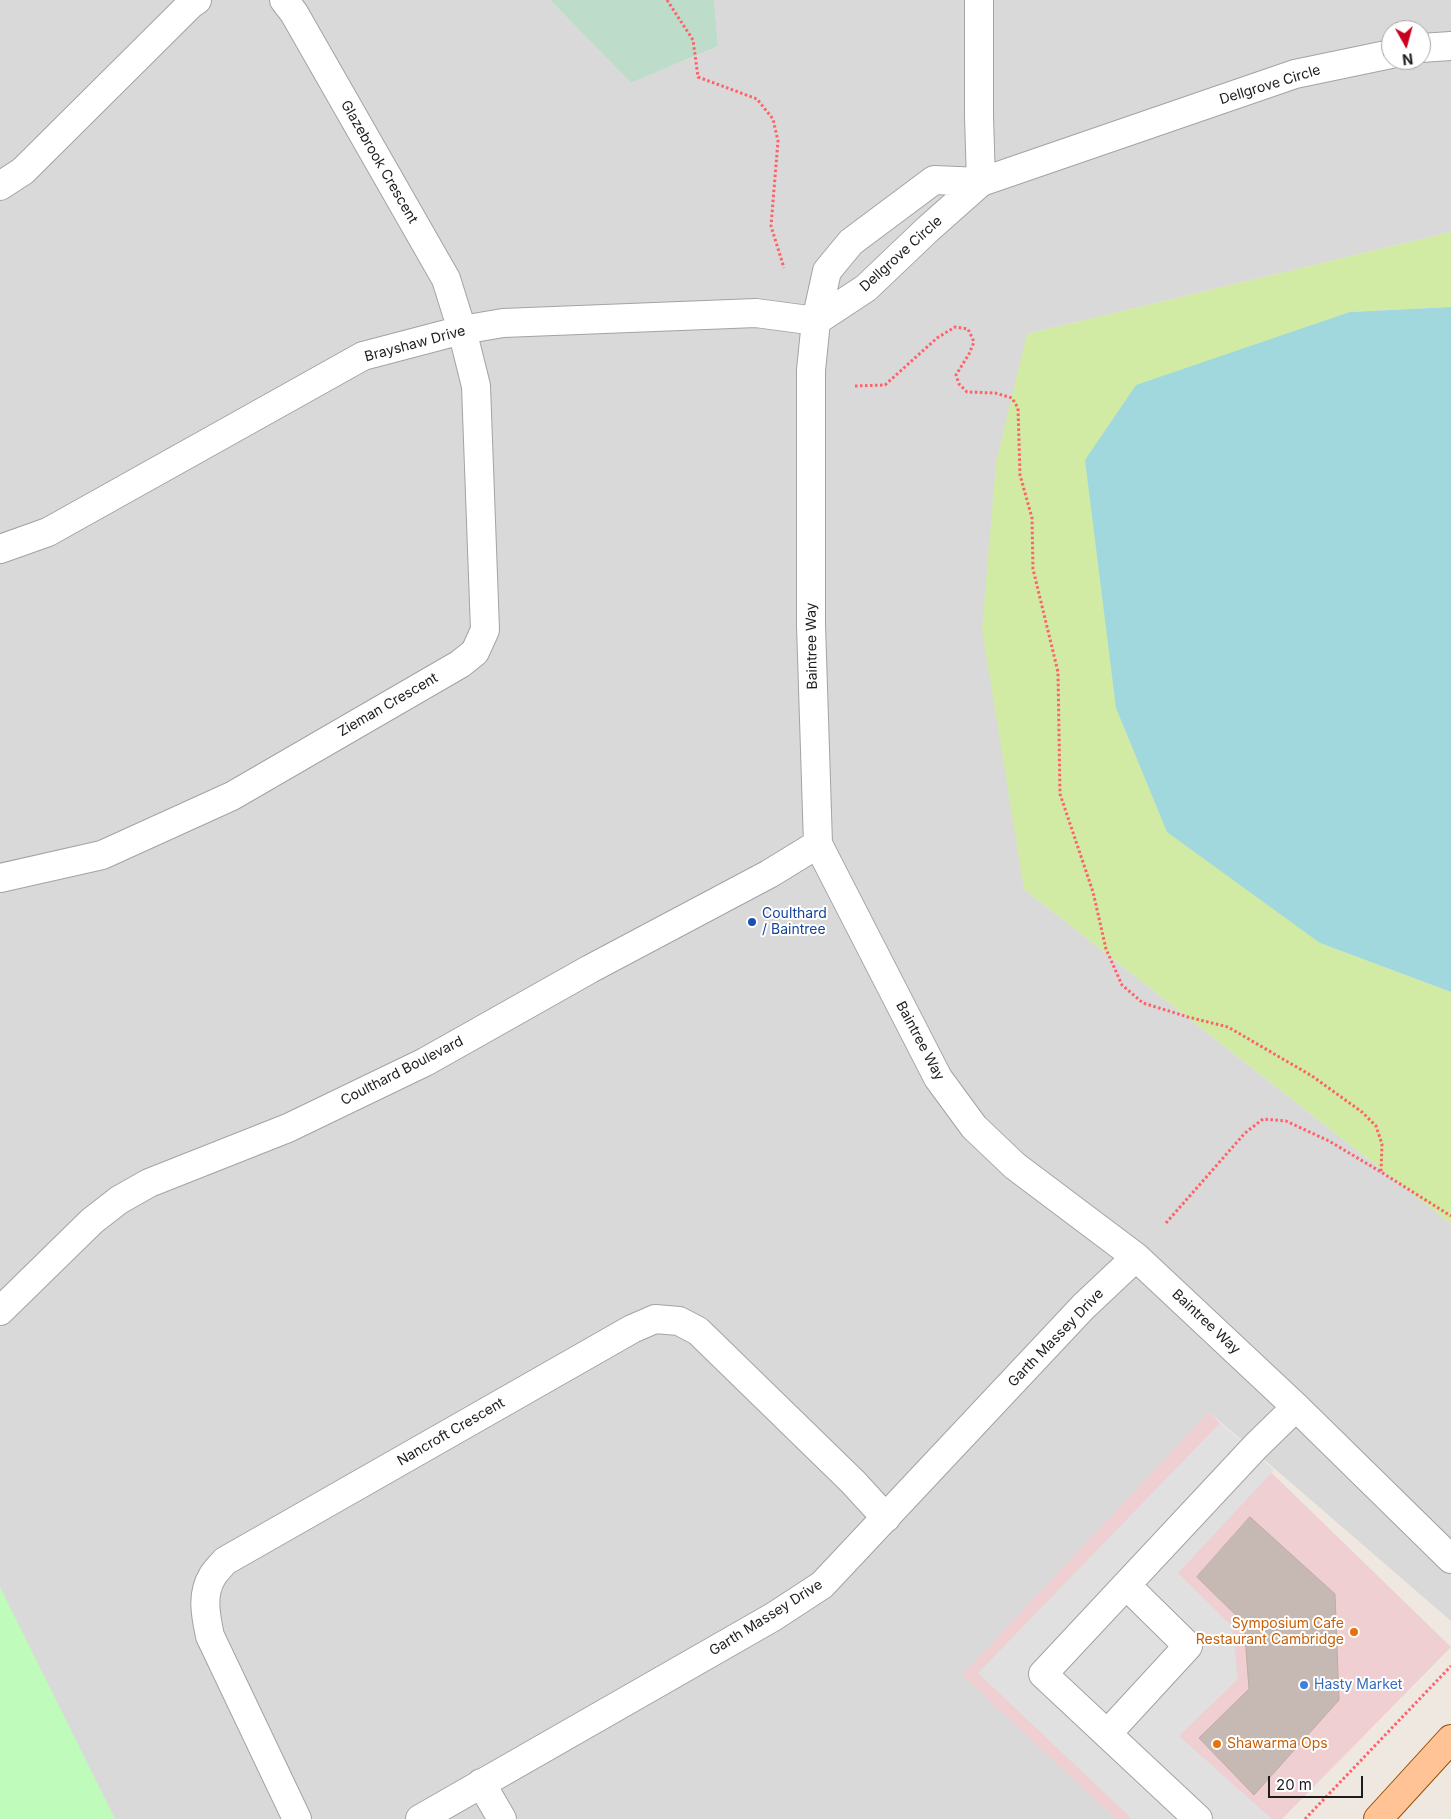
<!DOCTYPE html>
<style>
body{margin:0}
#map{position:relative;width:1451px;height:1819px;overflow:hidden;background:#eee8e1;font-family:Inter,sans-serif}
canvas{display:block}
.north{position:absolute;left:1381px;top:20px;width:50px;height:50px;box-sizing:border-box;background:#fff;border:1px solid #a4a4a4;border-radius:50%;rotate:173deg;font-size:14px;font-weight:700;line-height:20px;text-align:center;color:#1c1c1c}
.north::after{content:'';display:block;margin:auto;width:18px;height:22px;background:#c8001c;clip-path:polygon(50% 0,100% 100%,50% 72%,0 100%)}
.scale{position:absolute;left:1268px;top:1776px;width:95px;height:22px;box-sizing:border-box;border:2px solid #1c1c1c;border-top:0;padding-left:6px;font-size:15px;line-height:18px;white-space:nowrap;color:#1c1c1c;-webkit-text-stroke:4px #fff;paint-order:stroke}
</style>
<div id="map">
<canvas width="1451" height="1819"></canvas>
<div class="north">N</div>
<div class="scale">20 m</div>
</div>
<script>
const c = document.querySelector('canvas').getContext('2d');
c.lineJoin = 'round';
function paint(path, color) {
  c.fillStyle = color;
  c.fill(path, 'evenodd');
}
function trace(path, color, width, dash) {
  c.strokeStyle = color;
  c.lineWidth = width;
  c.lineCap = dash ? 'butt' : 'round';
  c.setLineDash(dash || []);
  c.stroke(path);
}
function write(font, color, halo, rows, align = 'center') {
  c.font = font + ' Inter,sans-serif';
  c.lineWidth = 4;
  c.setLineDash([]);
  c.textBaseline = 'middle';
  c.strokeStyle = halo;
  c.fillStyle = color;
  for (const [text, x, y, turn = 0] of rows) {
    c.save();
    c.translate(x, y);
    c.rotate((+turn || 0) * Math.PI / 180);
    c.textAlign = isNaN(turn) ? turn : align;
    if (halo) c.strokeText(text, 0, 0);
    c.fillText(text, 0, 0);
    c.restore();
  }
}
paint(new Path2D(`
 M0 0H550L631 83 718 46 714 0H1451V232L1027 334 1024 889 1451 1224V1621L1209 1412 963 1675 1116 1819H0ZM1391 30H1421V60H1391Z`), '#dad9d9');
paint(new Path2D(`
 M1209 1412 1451 1647 1282 1819H1116L962 1675Z`), '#f0cfd2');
paint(new Path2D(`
 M1451 232V307L1350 312 1320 943 1451 992V1224L1024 889 982 629 996 463 1027 334Z`), '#d1eba5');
paint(new Path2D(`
 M550 0H714L718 46 631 83Z`), '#bdddca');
paint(new Path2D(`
 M0 1587 115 1819H0Z`), '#bffbbb');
paint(new Path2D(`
 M1220 1423 1274 1470 1178 1573 1232 1626 1238 1679 1179 1736 1272 1819H1132L978 1673Z`), '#e0e0e0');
paint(new Path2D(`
 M1451 307V992L1320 943 1167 832 1116 708 1085 460 1136 385 1350 312Z`), '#a0d8dd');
const building = new Path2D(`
 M1250 1517 1335 1594 1339 1700 1254 1795 1199 1738 1249 1689 1244 1623 1197 1577Z`);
paint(building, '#c6b9b4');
trace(building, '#c0aca3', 1);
const minor = new Path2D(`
 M979 0V116L981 182
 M1421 48 1451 46
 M1391 54 1295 74 981 182 934 180 851 242 827 271 816 321 811 370V625L818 844 938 1078 974 1127 1015 1166 1136 1257 1296 1407 1451 1559
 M0 186 23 171 191 4 197 0
 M816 321 866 288 928 229 981 182
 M0 549 48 532 363 356 462 330 503 323 756 313 816 321
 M0 878 102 855 232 796 460 664 475 652 485 630 476 386 462 330 446 279 294 13 284 0
 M0 1311 92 1221 119 1200 149 1183 288 1128 425 1062 590 969 769 874 818 844
 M1107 1734 1188 1646 1126 1585
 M481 1783 502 1819
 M297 1819 210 1636C206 1617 201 1595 212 1577 215 1571 221 1566 225 1561L632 1329 655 1319 679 1321 698 1331 853 1482 886 1518
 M420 1819 773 1617 822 1585 1083 1307 1136 1257
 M1198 1819 1043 1674 1256 1446 1296 1407`);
const major = new Path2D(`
 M1378 1819 1451 1739`);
trace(minor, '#a3a3a3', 30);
trace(major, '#944e00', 30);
trace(new Path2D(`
 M667 0 693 40 698 77 757 99 773 119 778 141 771 226 784 268
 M855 386 885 385 937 338 955 327 968 329 974 342 969 354 956 375 959 384 967 392 995 393 1012 398 1018 408 1020 475 1032 518 1033 569 1058 672 1060 794 1093 892 1106 949 1122 985 1143 1003 1188 1017 1228 1027 1312 1076 1362 1112 1376 1126 1382 1144 1381 1172
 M1166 1223 1245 1133 1263 1119 1286 1121 1329 1141 1381 1172 1451 1216
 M1305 1819 1451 1666`), '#fe6268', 3, [2.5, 2.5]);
trace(minor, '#fff', 28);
trace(major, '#ffc395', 28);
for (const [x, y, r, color] of [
 [752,922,5,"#1a4fb4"],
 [1354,1632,5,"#e8710a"],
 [1304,1685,5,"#3f7fe0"],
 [1217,1744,5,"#e8710a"]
]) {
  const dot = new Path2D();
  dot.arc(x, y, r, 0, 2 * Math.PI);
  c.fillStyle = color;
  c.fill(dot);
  trace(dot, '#fff', 2);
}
write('14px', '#1c1c1c', '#fff', [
 ["Dellgrove Circle",1270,85,-17],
 ["Glazebrook Crescent",379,162,60],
 ["Dellgrove Circle",901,254,-42],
 ["Brayshaw Drive",415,344,-15],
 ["Baintree Way",812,646,-91],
 ["Zieman Crescent",388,705,-30],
 ["Baintree Way",920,1041,62],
 ["Coulthard Boulevard",402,1071,-27],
 ["Baintree Way",1206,1322,43],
 ["Garth Massey Drive",1056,1338,-46],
 ["Nancroft Crescent",451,1432,-30],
 ["Garth Massey Drive",766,1618,-32]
]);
write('14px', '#164399', '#fff', [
 ["Coulthard",762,914],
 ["/ Baintree",762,930]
], 'left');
write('14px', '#c56008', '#fff', [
 ["Symposium Cafe",1344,1624],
 ["Restaurant Cambridge",1344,1640],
 ["Shawarma Ops",1227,1744,"left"]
], 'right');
write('14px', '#366cbe', '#fff', [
 ["Hasty Market",1314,1685]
], 'left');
</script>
